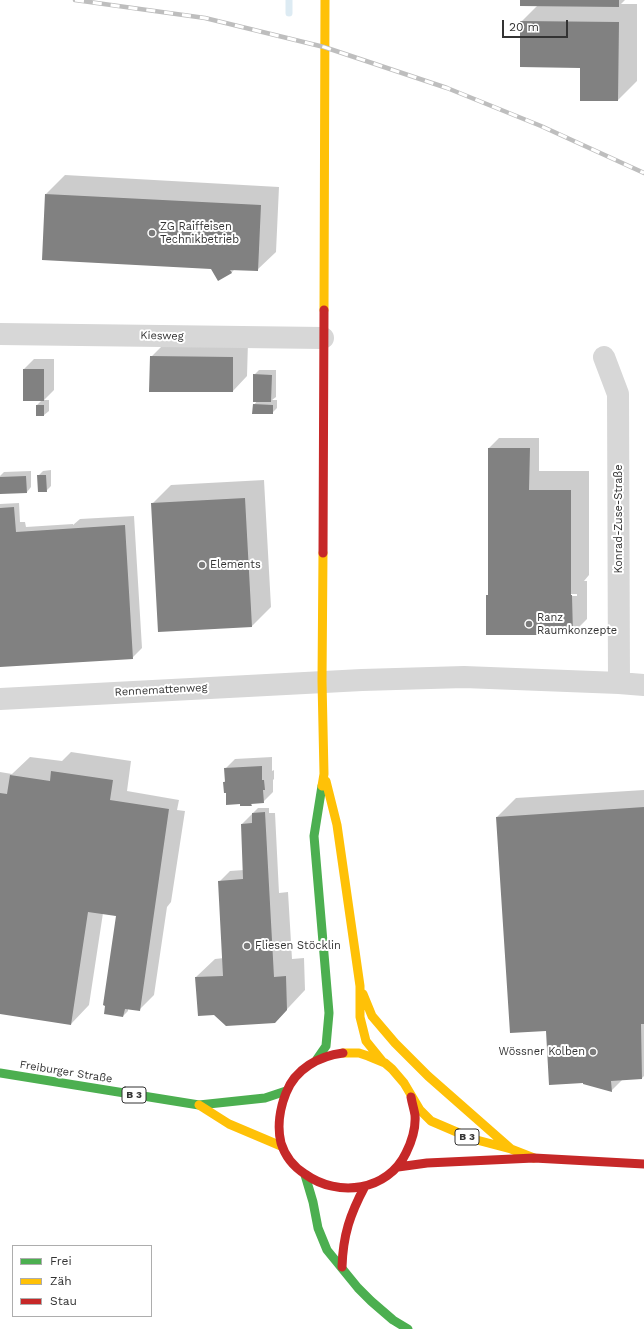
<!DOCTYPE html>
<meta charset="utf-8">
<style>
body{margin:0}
#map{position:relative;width:644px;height:1329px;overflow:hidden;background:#fff;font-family:"Work Sans",sans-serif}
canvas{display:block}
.legend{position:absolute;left:12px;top:1245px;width:140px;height:72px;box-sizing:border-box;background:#fff;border:1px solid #adadad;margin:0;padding:5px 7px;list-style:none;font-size:12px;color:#333}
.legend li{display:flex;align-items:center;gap:8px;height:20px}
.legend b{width:20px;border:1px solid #adadad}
.scale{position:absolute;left:502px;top:20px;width:66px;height:18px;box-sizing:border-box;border:2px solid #333;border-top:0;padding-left:5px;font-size:12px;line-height:14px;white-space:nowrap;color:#333;-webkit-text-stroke:3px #fff;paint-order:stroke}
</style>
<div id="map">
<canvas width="644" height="1329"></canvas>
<ul class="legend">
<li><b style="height:5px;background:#4caf50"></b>Frei</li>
<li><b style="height:5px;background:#ffc107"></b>Zäh</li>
<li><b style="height:5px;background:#c62828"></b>Stau</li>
</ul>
<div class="scale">20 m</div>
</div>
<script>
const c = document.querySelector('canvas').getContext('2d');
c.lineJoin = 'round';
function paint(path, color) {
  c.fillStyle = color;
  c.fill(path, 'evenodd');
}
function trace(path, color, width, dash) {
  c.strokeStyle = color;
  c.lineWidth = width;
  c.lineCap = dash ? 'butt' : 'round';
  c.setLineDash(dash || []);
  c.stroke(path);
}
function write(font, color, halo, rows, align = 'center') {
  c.font = font + ' "Work Sans",sans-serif';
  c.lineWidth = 4;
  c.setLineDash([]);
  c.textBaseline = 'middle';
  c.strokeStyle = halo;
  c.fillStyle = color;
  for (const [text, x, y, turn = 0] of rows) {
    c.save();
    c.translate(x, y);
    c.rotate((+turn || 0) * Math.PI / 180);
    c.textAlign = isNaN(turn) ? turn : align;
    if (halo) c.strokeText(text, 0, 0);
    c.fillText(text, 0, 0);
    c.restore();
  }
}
paint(new Path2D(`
 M521 0H625L621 4H637V81L618 100 581 67 521 22 538 5Z
 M65 175 279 187 276 252 257 270 235 269 231 273 212 268 46 194Z
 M166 342H248L247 376 233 391 151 357Z
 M34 359H54V390L44 400H49V411L44 415 37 405 42 400 24 369Z
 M259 370H276V397L272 400H277V408L272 413 254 405 257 401 254 375Z
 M499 438H539V471H589V575L584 581H587V619L572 634 487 596 489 594V448ZM511 594H577V596H511Z
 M51 470V486L46 491 38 476 43 471Z
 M31 471V487L27 492 0 493V476L4 472Z
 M264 480 271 607 252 626 159 631 152 504 171 485Z
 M19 503 20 522H25L26 527 73 524V525L80 519 134 516 142 648 132 658 0 666V504Z
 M71 752 131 761 127 791 179 800 177 810 185 811 171 902 167 907 154 995 139 1010 128 1008V1011L123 1016 118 916 103 913 89 1005 71 1024 0 1013V772L12 774 30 757 62 761Z
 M272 757V771L274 770V779L273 780V792L263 802 253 803 251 805 241 803 227 792 224 782 226 780 225 769 235 759Z
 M644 790V1076L642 1078 623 1079 611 1091 547 1030 497 817 516 798Z
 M258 808H269V813H275L279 893 288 892 292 959 304 958 305 990 275 1022 196 977 215 959 224 958 220 881 230 871 244 870 242 824Z`), '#0003');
trace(new Path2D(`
 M289 0V13`), '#ddebf3', 7);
paint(new Path2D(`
 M520 0H619V7L520 6Z
 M520 21 619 22 618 101H580V68L520 67Z
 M45 194 261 205 258 271 230 270 232 273 218 281 211 269 42 260Z
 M150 356 233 357V392H149Z
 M23 369H44V401H23Z
 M253 374 272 375 271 402H253Z
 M253 404 273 405V414H252Z
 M36 405H44V416H36Z
 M488 448H530L529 490H571V595H572L573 635H486V595H488Z
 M37 475H46L47 492H38Z
 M26 476 27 493 0 494V477Z
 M245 498 252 627 158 632 151 503Z
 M14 507 16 532 125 525 133 659 0 667V508Z
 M262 766V780H264L265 790H263L264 803 251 804 252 806H240V804L226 805V793H224L223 782H225L224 768Z
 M51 771 113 780 110 800 169 809 140 1011 125 1009 123 1017 104 1014 105 1006 103 1005 116 916 88 912 71 1025 0 1014V793L7 794 10 775 50 781Z
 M644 807V1024H641L642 1079 611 1081 612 1092 583 1084V1083L549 1085 546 1031 510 1033 496 817Z
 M265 812 274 977 286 976 287 1010 275 1023 226 1026 214 1015 198 1016 195 977 223 976 218 881 243 879 241 824 252 823V813Z`), '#818181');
trace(new Path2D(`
 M0 334 323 338
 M604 357 618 394 619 683
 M0 699 362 680 464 677 619 683 644 685`), '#d7d7d7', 22);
trace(new Path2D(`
 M317 1059 326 1046 329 1013 314 836 322 786
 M0 1073 199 1105 265 1098 286 1091
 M305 1175 313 1202 318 1228 327 1250 358 1288 371 1301 393 1320 408 1329`), '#4caf50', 9);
trace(new Path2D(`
 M324 310 325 0
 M326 781 337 825 360 986V1017L366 1041 383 1062
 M322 786 324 774 322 681 323 553
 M363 994 372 1016 395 1043 428 1076 511 1149
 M343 1053H359L368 1056 385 1063 392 1069 404 1083 420 1110 431 1121 473 1139 511 1149 534 1158
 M199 1105 229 1124 281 1146`), '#ffc107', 9);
trace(new Path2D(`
 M323 553 324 310
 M343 1053C319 1056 295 1069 286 1093 280 1108 277 1127 281 1143 285 1156 294 1167 305 1174 338 1198 388 1191 406 1153 412 1141 416 1128 415 1115 414 1109 412 1103 411 1097
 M398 1167 427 1163 534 1158 644 1164
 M342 1267C343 1235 350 1214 365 1186`), '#c62828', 9);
const rail = new Path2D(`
 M75 0 205 18 324 47 447 88 541 126 644 173`);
trace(rail, '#bebebe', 4.5);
trace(rail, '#fff', 3, [9]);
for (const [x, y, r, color] of [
 [152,233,4,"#7a7a7a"],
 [202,565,4,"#7a7a7a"],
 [529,624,4,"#7a7a7a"],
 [247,946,4,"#7a7a7a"],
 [593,1052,4,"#7a7a7a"]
]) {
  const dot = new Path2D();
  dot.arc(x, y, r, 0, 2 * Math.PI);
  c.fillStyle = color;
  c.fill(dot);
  trace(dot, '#fff', 1.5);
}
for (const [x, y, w] of [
 [134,1095,24],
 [467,1137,24]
]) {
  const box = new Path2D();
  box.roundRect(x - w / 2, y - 8, w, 16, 3);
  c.fillStyle = '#fff';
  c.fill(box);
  trace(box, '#333', 1);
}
write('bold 10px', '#333', null, [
 ["B 3",134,1095],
 ["B 3",467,1137]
]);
write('11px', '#333', '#fff', [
 ["ZG Raiffeisen",160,227],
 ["Technikbetrieb",160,240],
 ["Elements",210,565],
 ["Ranz",537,618],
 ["Raumkonzepte",537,631],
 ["Fliesen Stöcklin",255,946],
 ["Wössner Kolben",585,1052,"right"]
], 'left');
write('11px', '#333', '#fff', [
 ["Kiesweg",162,336,1],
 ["Konrad-Zuse-Straße",619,519,-90],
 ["Rennemattenweg",161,690,-3],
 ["Freiburger Straße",66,1072,9]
]);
</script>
